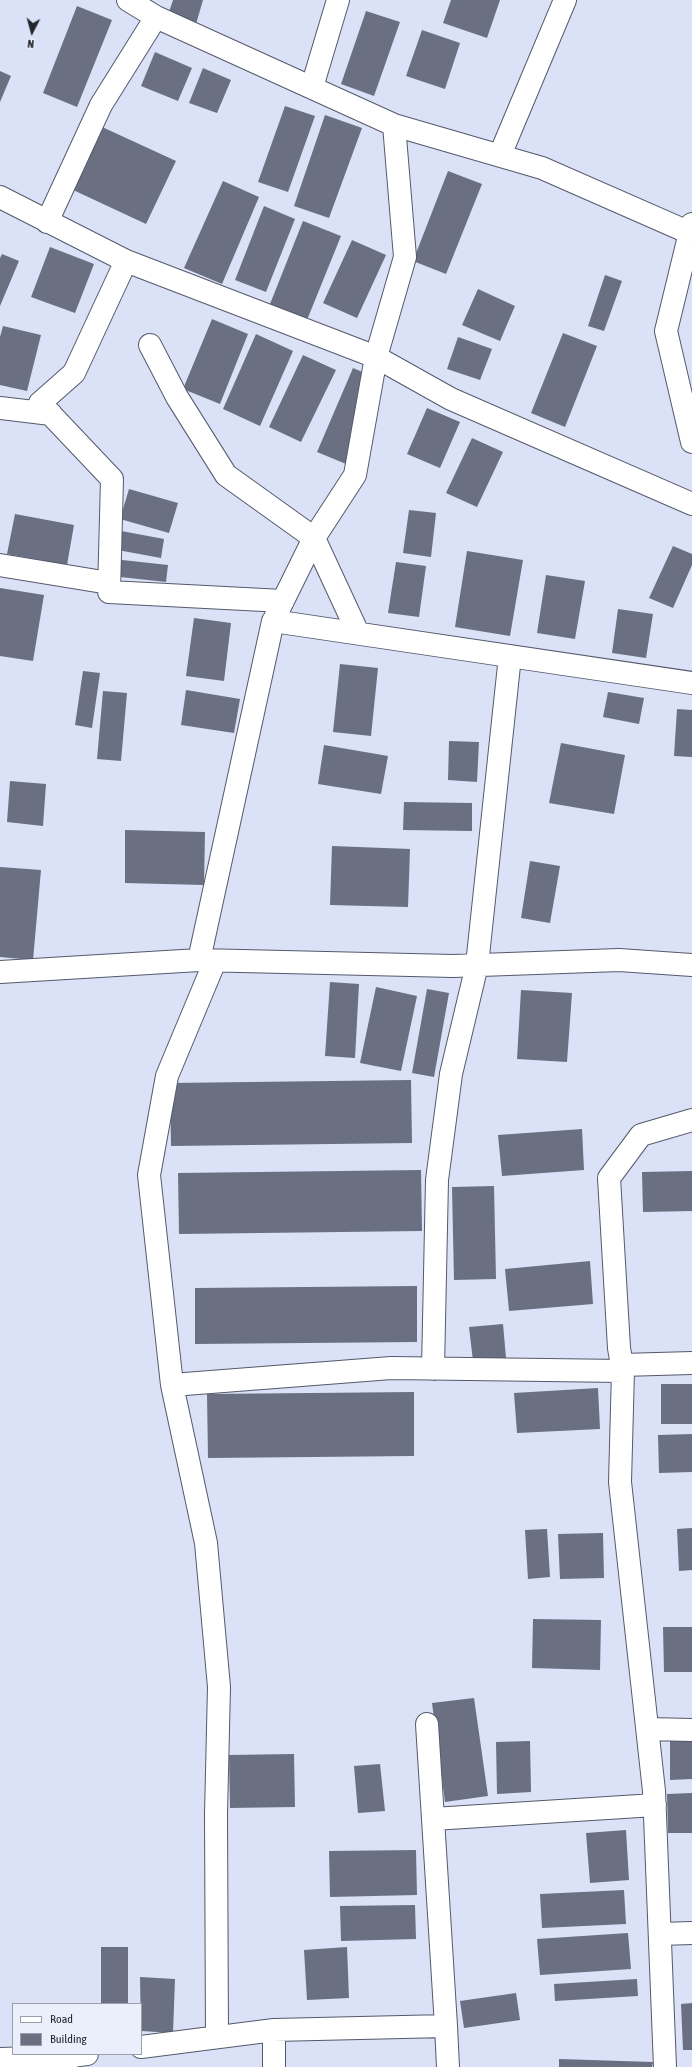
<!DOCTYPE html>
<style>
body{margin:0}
#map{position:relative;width:692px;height:2067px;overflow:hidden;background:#dbe1f7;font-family:"Asap Condensed",sans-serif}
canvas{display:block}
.legend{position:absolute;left:12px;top:2003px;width:130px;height:52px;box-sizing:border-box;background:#ebeffc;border:1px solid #9b9fa9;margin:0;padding:5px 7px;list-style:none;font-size:12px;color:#23262d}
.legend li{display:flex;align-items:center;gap:8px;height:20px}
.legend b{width:20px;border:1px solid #9b9fa9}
.north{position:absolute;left:12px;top:12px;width:40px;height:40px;-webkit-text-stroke:3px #ebeffc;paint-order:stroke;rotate:186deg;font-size:11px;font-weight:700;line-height:16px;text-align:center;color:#23262d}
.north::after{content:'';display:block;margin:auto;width:14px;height:18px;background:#23262d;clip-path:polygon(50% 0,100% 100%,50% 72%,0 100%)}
</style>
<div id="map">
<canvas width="692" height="2067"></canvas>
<ul class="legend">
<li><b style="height:5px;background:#fff"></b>Road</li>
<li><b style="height:11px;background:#6a7082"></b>Building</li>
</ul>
<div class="north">N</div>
</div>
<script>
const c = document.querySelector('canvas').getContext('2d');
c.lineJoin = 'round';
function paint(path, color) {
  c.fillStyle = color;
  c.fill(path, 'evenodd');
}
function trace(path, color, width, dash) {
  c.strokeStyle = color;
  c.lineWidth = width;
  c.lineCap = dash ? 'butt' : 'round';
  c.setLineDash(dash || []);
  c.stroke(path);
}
paint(new Path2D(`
 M173 0H203L196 24 168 15Z
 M451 0H500L487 38 443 23Z
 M77 6 112 20 77 107 43 93Z
 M366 11 400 22 374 96 341 84Z
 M422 30 460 43 445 89 406 76Z
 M155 52 192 68 178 101 141 86Z
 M203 68 231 80 217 113 189 103Z
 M0 71 11 76 0 102Z
 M285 106 315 116 288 192 258 182Z
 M325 115 362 128 329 218 294 206Z
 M100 126 176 161 146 224 71 189Z
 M448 171 482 184 446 274 413 261Z
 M223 181 259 197 222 284 184 268Z
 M264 206 295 219 266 292 235 280Z
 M303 221 341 236 307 320 270 304Z
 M352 240 386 255 357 318 323 303Z
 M50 247 94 264 75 313 31 297Z
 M2 254 19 261 0 306V258Z
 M605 275 622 281 604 331 588 326Z
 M478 289 515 306 500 341 462 325Z
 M212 319 248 334 220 404 183 389Z
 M3 326 41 335 27 391 0 385V337Z
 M563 333 597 346 565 427 531 413Z
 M256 334 293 351 260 426 223 409Z
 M458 337 492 349 480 380 447 369Z
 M303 355 336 370 301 442 269 427Z
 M353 368 381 380 346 464 317 452Z
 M427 408 460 422 440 468 407 454Z
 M472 438 503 452 477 507 446 493Z
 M129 489 178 503 169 533 120 519Z
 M409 510 436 513 431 557 403 553Z
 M15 514 74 525 67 565 7 554Z
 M116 530 164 539 161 558 112 549Z
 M673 546 692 554V565L673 608 649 598Z
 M467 551 523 560 510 636 455 627Z
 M113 559 168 565 166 582 111 576Z
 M396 562 426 566 419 617 388 613Z
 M546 575 585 581 575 639 537 633Z
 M0 588 44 595 33 661 0 656Z
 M618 609 653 614 646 658 612 653Z
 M194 618 231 623 224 681 186 676Z
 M340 664 378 668 371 736 333 732Z
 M83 671 100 673 92 728 75 725Z
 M186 690 240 699 234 733 181 725Z
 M103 691 127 693 121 761 97 759Z
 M608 692 644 698 639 724 603 717Z
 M677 709 692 710V757L674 756Z
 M449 741 479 742 477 782 448 780Z
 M561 743 625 755 614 814 549 803Z
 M324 745 388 756 381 794 318 784Z
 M10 781 46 784 43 826 7 822Z
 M404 802 472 803V831L403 830Z
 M125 830 205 832 204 885 125 883Z
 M332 846 410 849 408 907 330 905Z
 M530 861 560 866 550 923 521 918Z
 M0 867 41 870 33 960 0 957Z
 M330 982 359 984 355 1058 325 1056Z
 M376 987 417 996 401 1071 360 1063Z
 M427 989 449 993 434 1077 412 1073Z
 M521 990 572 993 567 1062 517 1059Z
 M411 1080 412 1143 171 1146 170 1083Z
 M582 1129 584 1170 502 1176 498 1135Z
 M421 1170 422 1231 179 1234 178 1173Z
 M692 1171V1211L643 1212 642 1172Z
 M494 1186 496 1279 454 1280 452 1187Z
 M590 1261 593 1304 509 1311 505 1269Z
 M417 1286V1342L195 1344V1288Z
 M503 1324 506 1358 473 1361 469 1327Z
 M661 1384H692V1424H661Z
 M598 1388 600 1429 517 1433 514 1393Z
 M414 1392V1456L208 1458 207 1394Z
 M692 1434V1472L659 1473 658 1435Z
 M692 1528V1570L679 1571 677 1529Z
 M547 1529 550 1577 528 1579 525 1530Z
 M603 1533 604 1578 560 1579 558 1534Z
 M533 1619 601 1620 600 1670 532 1668Z
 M663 1627H692V1672H664Z
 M474 1698 488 1796 445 1802 432 1703Z
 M670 1740H692V1779L670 1780Z
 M530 1741 531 1792 497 1794 496 1742Z
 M294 1754 295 1807 230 1808 229 1755Z
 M380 1764 385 1811 358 1813 354 1766Z
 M692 1793V1833H668L667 1794Z
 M626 1830 629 1880 590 1883 586 1833Z
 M416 1850 417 1895 330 1897 329 1851Z
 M624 1890 626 1924 542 1928 540 1894Z
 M415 1905 416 1939 341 1941 340 1906Z
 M628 1933 631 1969 540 1975 537 1939Z
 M101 1947H128V2004H101Z
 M347 1947 349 1998 307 2000 304 1950Z
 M140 1977 175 1979 173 2033 141 2031Z
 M637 1979 638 1996 555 2001 554 1984Z
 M516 1993 520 2020 464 2028 460 2001Z
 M692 2003V2050H683L681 2004Z
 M559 2059 653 2062 652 2067H559Z`), '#6a7082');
const street = new Path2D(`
 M156 17 394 125 542 168 690 233
 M312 87 338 0
 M500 155 565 0
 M0 197 126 261 376 357 405 257 394 125
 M47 222 101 105 156 17 128 0
 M692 224 666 331 692 442
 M126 261 74 373 40 403 112 479 109 592 283 601
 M150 345 177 397 226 475 314 538 276 615
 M0 408 51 414
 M0 565 109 583
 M358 633 314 538 355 475 376 357 451 399 692 504
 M199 960 273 621 692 683
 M215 961 167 1076 149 1175 172 1385 206 1543 219 1687 216 1814 217 2037
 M0 972 199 960 453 966 619 960 692 965
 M622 1365 692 1363
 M433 1369 437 1180 451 1074 477 965 510 656
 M172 1385 391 1368 623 1371
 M427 1724 433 1819
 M648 1729 692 1730
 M660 1934 692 1933
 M446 2026 433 1819 655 1805
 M274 2030V2067
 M141 2047 274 2030 446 2026 448 2067
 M0 2059 65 2057
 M66 2067 65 2057 87 2054
 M665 2067 654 1791 620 1482 623 1371 619 1348 609 1178 641 1135 692 1120`);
trace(street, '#54596b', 24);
trace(street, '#fff', 22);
</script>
